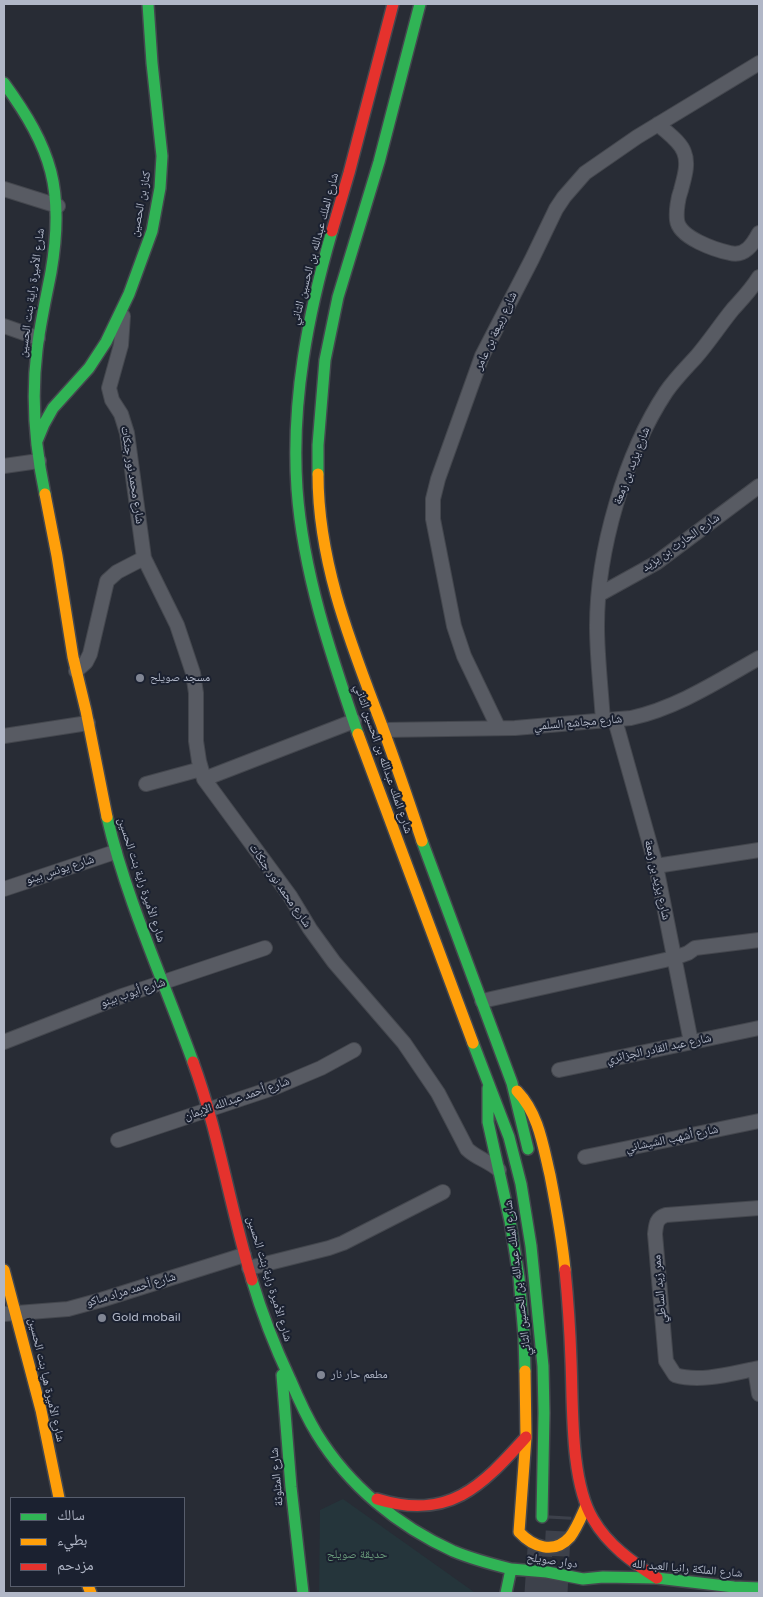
<!DOCTYPE html>
<meta charset="utf-8">
<style>
body{margin:0}
#map{position:relative;width:763px;height:1597px;overflow:hidden;background:#282c35;font-family:"Varela Round","Noto Naskh Arabic",sans-serif}
canvas{display:block}
.frame{position:absolute;inset:0;border:5px solid #b1b7c7;pointer-events:none}
.legend{position:absolute;left:10px;top:1497px;width:175px;height:90px;box-sizing:border-box;background:#1b2130;border:1px solid #575d6c;margin:0;padding:6px 9px;list-style:none;font-size:15px;color:#b1b7c7}
.legend li{display:flex;align-items:center;gap:10px;height:25px}
.legend b{width:25px;border:1px solid #575d6c}
</style>
<div id="map">
<canvas width="763" height="1597"></canvas>
<div class="frame"></div>
<ul class="legend">
<li><b style="height:6px;background:#30b455"></b>سالك</li>
<li><b style="height:6px;background:#ff9f0a"></b>بطيء</li>
<li><b style="height:6px;background:#e5322d"></b>مزدحم</li>
</ul>
</div>
<script>
const c = document.querySelector('canvas').getContext('2d');
c.lineJoin = 'round';
function paint(path, color) {
  c.fillStyle = color;
  c.fill(path, 'evenodd');
}
function trace(path, color, width, dash) {
  c.strokeStyle = color;
  c.lineWidth = width;
  c.lineCap = dash ? 'butt' : 'round';
  c.setLineDash(dash || []);
  c.stroke(path);
}
function write(font, color, halo, rows, align = 'center') {
  c.font = font + ' "Varela Round","Noto Naskh Arabic",sans-serif';
  c.lineWidth = 4;
  c.setLineDash([]);
  c.textBaseline = 'middle';
  c.strokeStyle = halo;
  c.fillStyle = color;
  for (const [text, x, y, turn = 0] of rows) {
    c.save();
    c.translate(x, y);
    c.rotate((+turn || 0) * Math.PI / 180);
    c.textAlign = isNaN(turn) ? turn : align;
    if (halo) c.strokeText(text, 0, 0);
    c.fillText(text, 0, 0);
    c.restore();
  }
}
paint(new Path2D(`
 M343 1499 474 1592 471 1593H319L320 1510Z`), '#25353b');
trace(new Path2D(`
 M537 1593 540 1549
 M555 1593 559 1516`), '#3d414b', 25, [25, 12]);
const street = new Path2D(`
 M658 124C666 132 680 141 684 152 689 164 684 178 681 190 678 198 676 211 677 220 679 238 716 250 730 253 745 257 753 244 759 233
 M4 189 58 206
 M123 316 121 345 109 388 112 400 121 414 127 433 144 558 177 625 193 673 196 693V741L199 761 204 779 290 896 310 929 334 962 404 1043 438 1093 467 1149C476 1158 489 1161 499 1170
 M4 326 38 338
 M4 466 39 461
 M600 594 656 563 759 486
 M76 671 86 662 90 654 107 581 117 572 144 558
 M615 720 656 866 691 1042
 M603 721C601 689 597 657 597 626 597 551 625 454 666 392 675 379 686 368 696 357 709 342 720 325 733 309 743 298 751 290 759 277
 M498 727 464 656 454 626 433 519V499L438 479 482 356 532 259 556 209 564 197 585 173 637 137 759 63
 M383 730 515 728 631 718C677 708 718 681 759 658
 M4 736 88 723
 M204 779 354 721
 M146 784 201 769
 M656 866 759 850
 M4 889 115 852
 M482 1001 674 958 688 953 695 948 759 940
 M4 1042 122 996 265 948
 M559 1070 759 1028
 M118 1140 276 1087 321 1068 354 1050
 M585 1157 759 1121
 M759 1208 666 1215C656 1218 656 1225 655 1234L666 1361 675 1375C701 1383 733 1373 759 1368
 M249 1268 329 1248 343 1243 443 1192
 M4 1314 68 1309 101 1300 244 1255
 M755 1369 759 1394`);
const fast = new Path2D(`
 M4 83C52 149 65 190 51 272 46 298 40 324 37 350 31 399 35 447 45 494
 M332 231C308 314 291 401 297 489 303 573 331 655 358 734
 M37 441 44 424 53 408 89 368 106 342 129 294 152 231 160 188 162 156 152 63 148 4
 M318 474V445L325 360 338 297 379 162 420 4
 M107 817C127 902 164 981 193 1062
 M422 841 512 1083 528 1149
 M473 1043 509 1137 521 1184 531 1246 543 1366 544 1413 542 1517
 M488 1088V1122L510 1221 519 1277 524 1336 525 1371
 M252 1280C262 1314 275 1347 290 1379 298 1398 306 1416 317 1434 349 1486 398 1526 453 1551 472 1559 491 1564 511 1569
 M282 1375 291 1487 303 1593
 M506 1593 511 1569 547 1572 583 1579 603 1577 657 1578 734 1587 759 1588`);
const slow = new Path2D(`
 M318 474C318 563 351 644 382 726 396 764 409 802 422 841
 M45 494 57 556 73 657 86 711 107 817
 M358 734 473 1043
 M517 1091C539 1114 543 1146 550 1175 556 1206 562 1238 565 1270
 M4 1270 41 1410 59 1498
 M525 1371 526 1437 519 1532C533 1547 554 1555 570 1537 577 1528 581 1517 586 1506
 M88 1586 91 1593`);
const jam = new Path2D(`
 M332 231 349 173 393 4
 M193 1062C219 1133 230 1208 252 1280
 M565 1270C568 1300 570 1331 571 1361 573 1405 570 1481 593 1519 608 1545 632 1562 657 1578
 M377 1499C449 1521 481 1487 526 1437`);
trace(street, '#44474e', 16);
trace(fast, '#44474e', 14);
trace(slow, '#44474e', 14);
trace(jam, '#44474e', 14);
trace(street, '#585b63', 14);
trace(fast, '#30b455', 11);
trace(slow, '#ff9f0a', 11);
trace(jam, '#e5322d', 11);
for (const [x, y, r, color] of [
 [140,678,5,"#818694"],
 [102,1318,5,"#818694"],
 [321,1375,5,"#818694"]
]) {
  const dot = new Path2D();
  dot.arc(x, y, r, 0, 2 * Math.PI);
  c.fillStyle = color;
  c.fill(dot);
  trace(dot, '#1b2130', 2);
}
write('12px', '#b1b7c7', '#1b2130', [
 ["كناز بن الحصين",141,204,-79],
 ["شارع الملك عبدالله بن الحسين الثاني",315,249,-75],
 ["شارع الأميرة راية بنت الحسين",32,293,-82],
 ["شارع ربيعة بن عامر",496,331,-65],
 ["شارع يزيد بن زمعة",632,466,-69],
 ["شارع محمد نور جنكات",132,475,81],
 ["شارع الحارث بن يزيد",681,543,-35],
 ["شارع مجاشع السلمي",578,723,-5],
 ["شارع الملك عبدالله بن الحسين الثاني",383,759,71],
 ["شارع يونس بينو",60,870,-18],
 ["شارع الأميرة راية بنت الحسين",141,880,72],
 ["شارع يزيد بن زمعة",657,880,77],
 ["شارع محمد نور جنكات",280,886,55],
 ["شارع أيوب بينو",133,993,-19],
 ["شارع عبد القادر الجزائري",659,1049,-12],
 ["شارع أحمد عبدالله الإيمان",237,1099,-19],
 ["شارع أشهب الشيشاني",672,1139,-12],
 ["شارع الملك عبدالله بن الحسين الثاني",518,1278,-97],
 ["شارع الأميرة راية بنت الحسين",269,1279,73],
 ["ممر زيد الساطي",660,1289,-95],
 ["شارع أحمد مراد ساكو",131,1290,-17],
 ["شارع الأميرة هيا بنت الحسين",46,1380,77],
 ["شارع المثلوثة",277,1477,-95],
 ["دوار صويلح",552,1561,8],
 ["شارع الملكة رانيا العبد الله",687,1569,5]
]);
write('12px', '#b1b7c7', '#1b2130', [
 ["مسجد صويلح",150,678],
 ["Gold mobail",112,1318],
 ["مطعم حار نار",331,1375]
], 'left');
write('12px', '#689879', '#1b2130', [
 ["حديقة صويلح",357,1555]
]);
</script>
